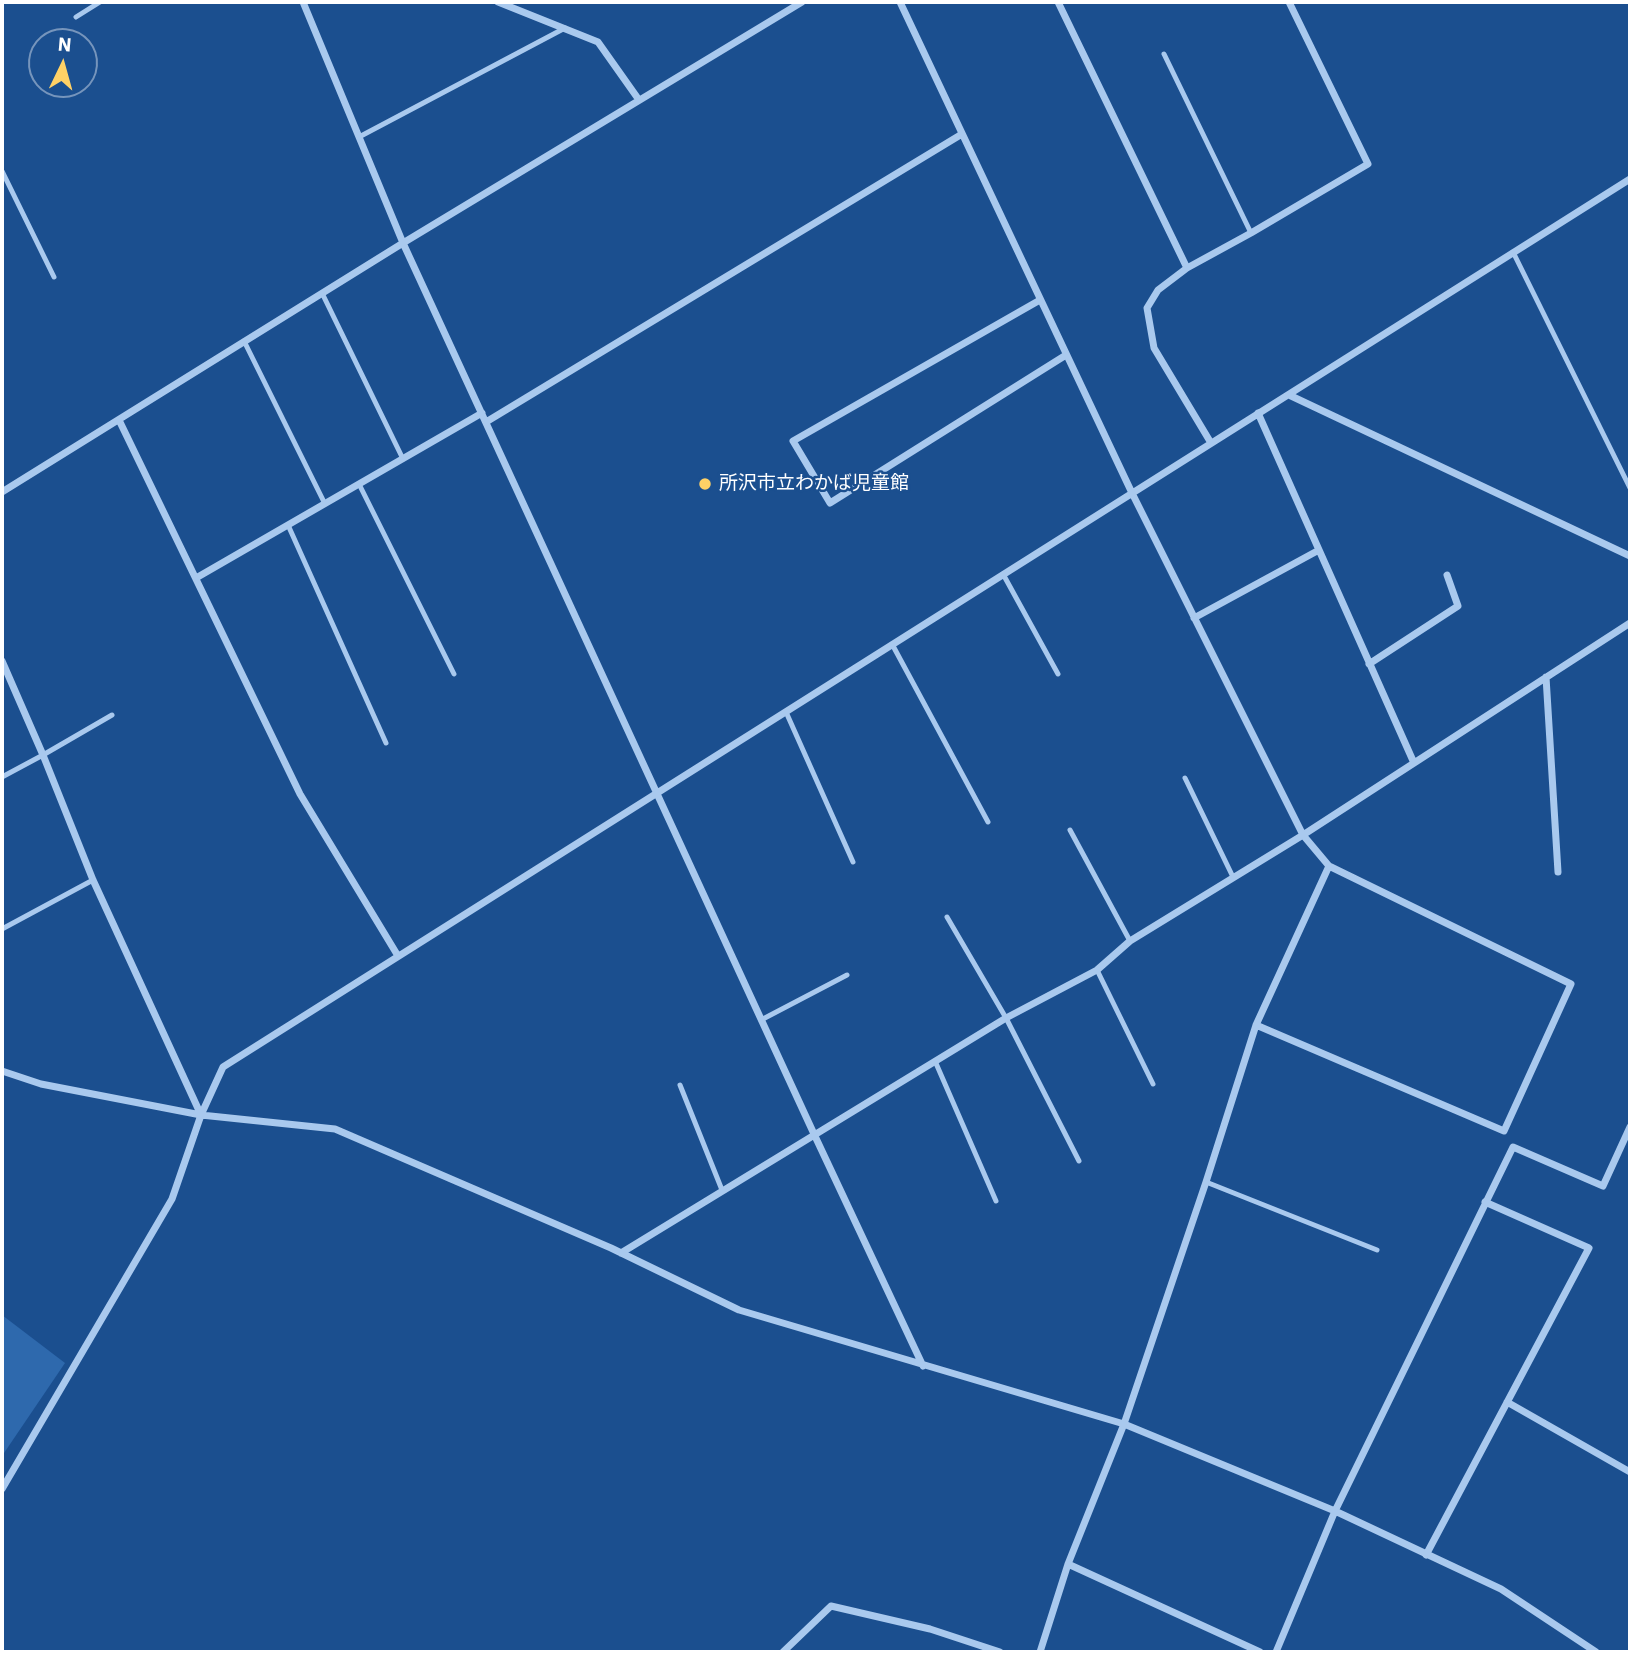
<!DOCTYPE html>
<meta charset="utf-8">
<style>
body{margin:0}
#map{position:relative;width:1632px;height:1654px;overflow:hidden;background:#1b4f8f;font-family:"IBM Plex Sans",sans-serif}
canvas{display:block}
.frame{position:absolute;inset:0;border:4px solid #fff;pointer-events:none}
.north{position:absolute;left:28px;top:28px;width:70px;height:70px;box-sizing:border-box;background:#1b4f8f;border:2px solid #7695bc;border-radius:50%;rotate:5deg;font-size:19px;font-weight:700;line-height:28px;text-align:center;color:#fff}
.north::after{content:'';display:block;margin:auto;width:24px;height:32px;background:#ffd166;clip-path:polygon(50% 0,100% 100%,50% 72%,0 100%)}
</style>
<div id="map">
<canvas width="1632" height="1654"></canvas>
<div class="frame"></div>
<div class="north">N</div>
</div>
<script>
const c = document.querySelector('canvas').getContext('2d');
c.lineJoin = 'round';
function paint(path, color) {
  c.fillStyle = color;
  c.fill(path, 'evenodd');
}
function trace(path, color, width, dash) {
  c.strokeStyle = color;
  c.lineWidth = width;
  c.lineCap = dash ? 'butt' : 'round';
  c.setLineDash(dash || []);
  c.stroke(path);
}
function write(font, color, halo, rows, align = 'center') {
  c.font = font + ' "IBM Plex Sans","Noto Sans JP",sans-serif';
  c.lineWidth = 5;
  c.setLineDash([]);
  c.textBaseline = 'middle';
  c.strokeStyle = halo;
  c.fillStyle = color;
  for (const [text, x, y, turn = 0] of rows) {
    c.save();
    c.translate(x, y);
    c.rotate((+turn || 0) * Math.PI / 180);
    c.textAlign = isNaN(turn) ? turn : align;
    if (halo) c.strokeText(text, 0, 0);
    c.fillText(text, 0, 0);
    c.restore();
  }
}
paint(new Path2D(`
 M2 1315 65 1363 2 1456Z`), '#2e69ad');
trace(new Path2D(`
 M76 17 100 2
 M1164 54 1251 233
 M359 137 565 28
 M2 171 54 277
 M1513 252 1630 488
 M322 293 403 459
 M244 341 325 504
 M359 484 454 674
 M288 525 386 743
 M1003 574 1058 674
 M892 644 988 822
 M786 712 853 862
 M2 777 43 755 112 715
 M1185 778 1233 877
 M1070 830 1130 941
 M947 917 1006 1018 1079 1161
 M2 929 93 880
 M1097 970 1153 1084
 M761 1020 847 975
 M935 1061 996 1201
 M680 1085 722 1190
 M1206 1182 1377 1250`), '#a9c9ee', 5);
trace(new Path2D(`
 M303 2 403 243 814 1134 923 1366
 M498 2 598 42 639 100
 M900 2 1132 493 1303 835 1329 866 1256 1025 1206 1182 1124 1424 1068 1564 1040 1652
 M1058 2 1187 268
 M1040 300 793 441 830 503 1066 355
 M1289 395 1630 556
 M1258 413 1414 763
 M119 420 300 794 398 956
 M486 422 962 134
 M1211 443 1154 348 1147 308 1158 290 1187 268 1251 233 1368 164 1289 2
 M2 492 403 243 802 2
 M196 578 482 413
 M1194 618 1319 550
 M2 661 43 755 93 880 201 1115
 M1369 664 1458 606 1447 575
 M1546 677 1558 872
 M1256 1025 1504 1131 1571 984 1329 866
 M2 1071 41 1084 201 1115 335 1129 611 1248 739 1310 1124 1424 1335 1511 1501 1589 1596 1652
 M621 1253 1006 1018 1097 970 1130 941 1303 835 1630 623
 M1507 1402 1630 1472
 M2 1489 172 1199 201 1115 223 1067 1630 179
 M1426 1555 1589 1248 1485 1202
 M1068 1564 1260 1652
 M783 1652 831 1606 930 1629 1000 1652
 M1276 1652 1335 1511 1513 1147 1603 1186 1630 1127`), '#a9c9ee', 7);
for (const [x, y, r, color] of [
 [705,484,7,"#ffd166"]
]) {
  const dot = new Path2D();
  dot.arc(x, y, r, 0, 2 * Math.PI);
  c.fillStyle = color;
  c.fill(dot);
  trace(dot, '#1b4f8f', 2.5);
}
write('19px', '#fff', '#1b4f8f', [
 ["所沢市立わかば児童館",719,484]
], 'left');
</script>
